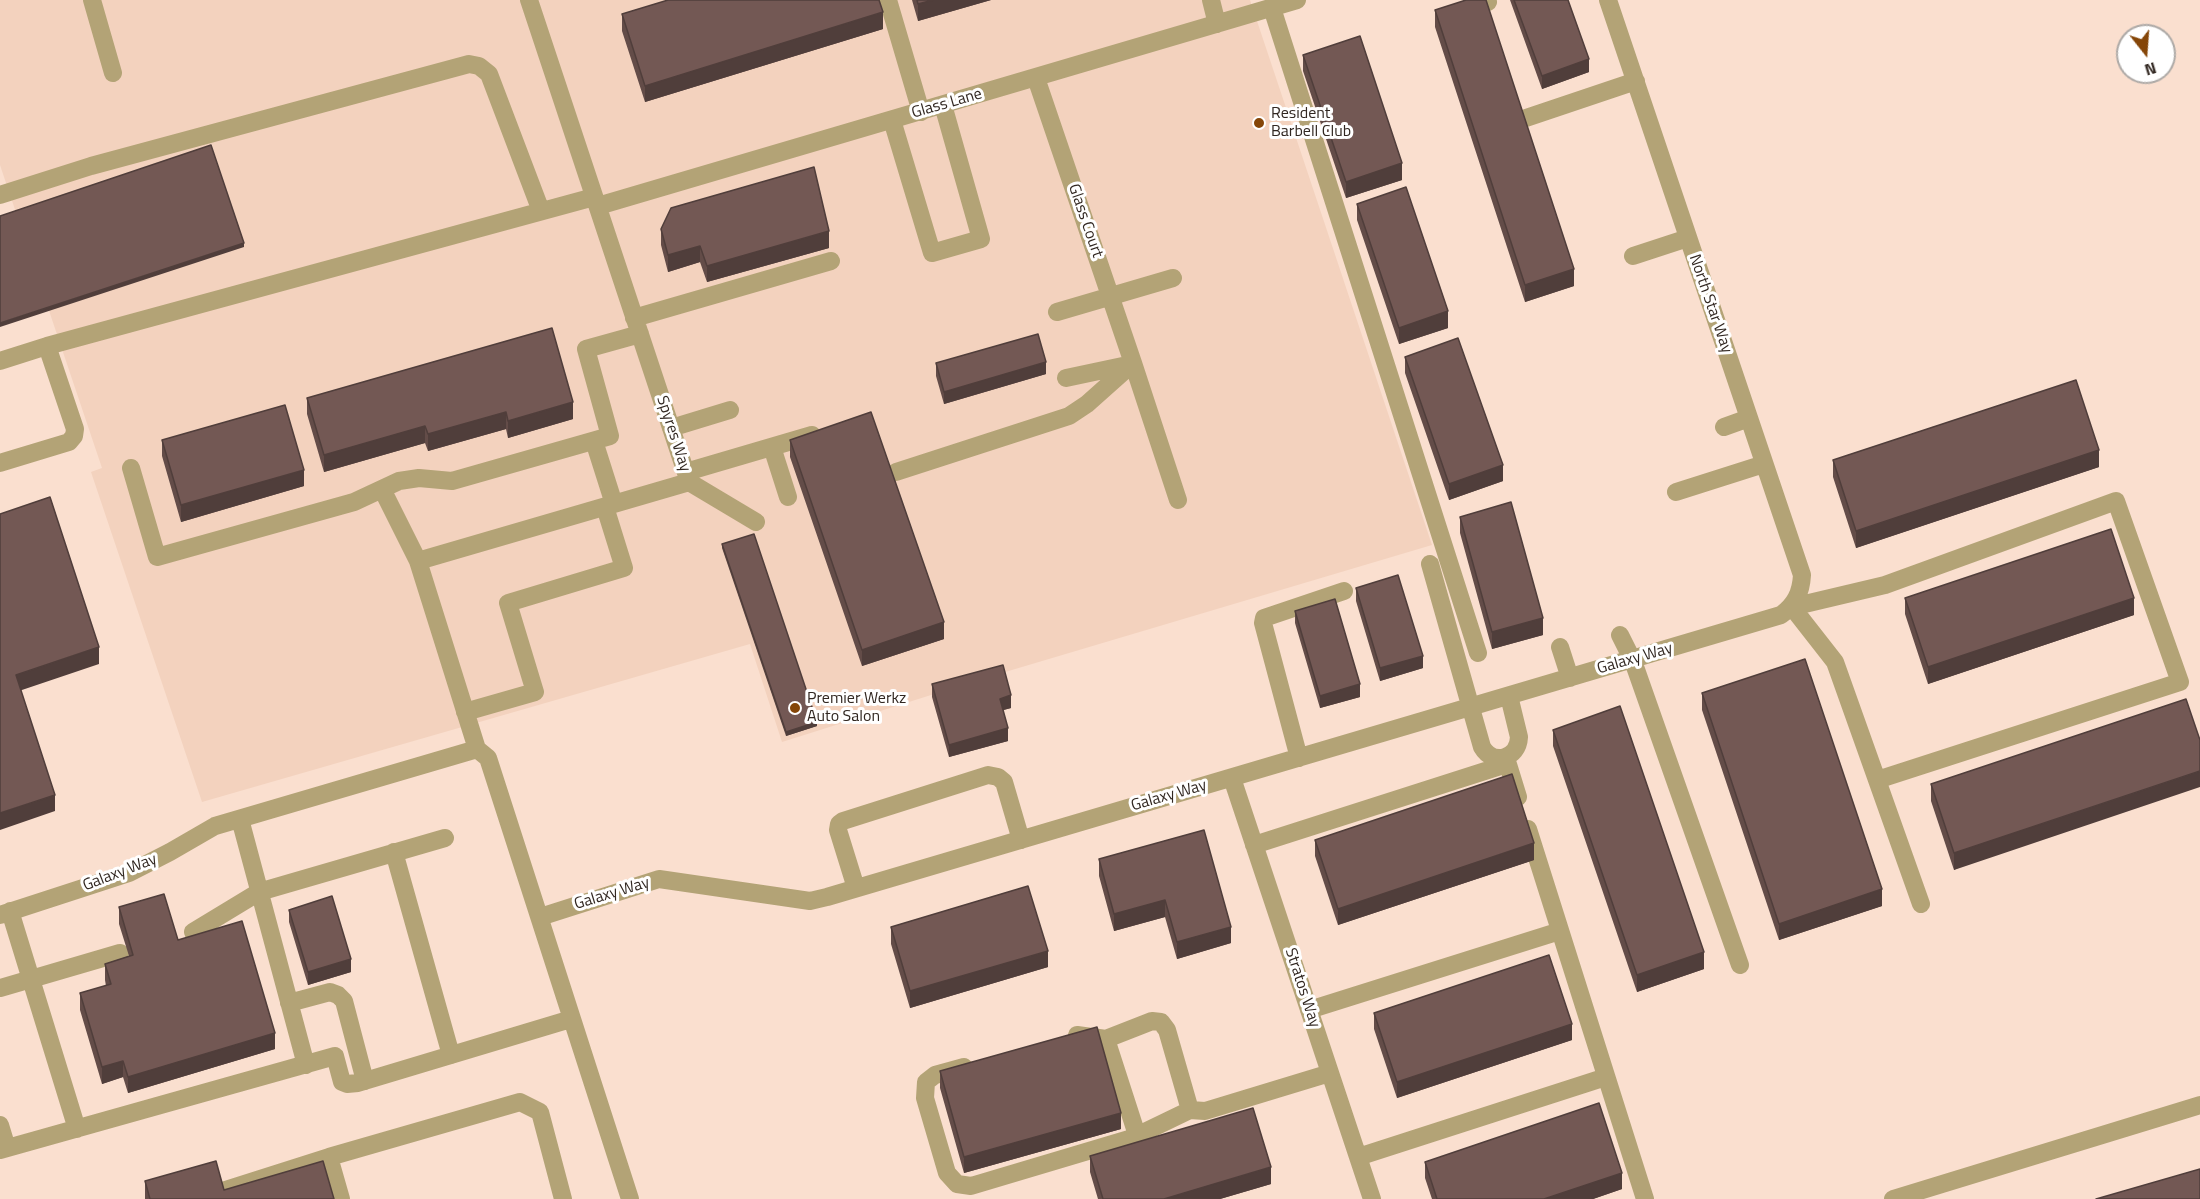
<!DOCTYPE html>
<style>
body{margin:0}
#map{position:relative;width:2200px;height:1199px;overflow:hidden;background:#fadfcf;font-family:"Titillium Web",sans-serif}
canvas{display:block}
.north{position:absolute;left:2116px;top:24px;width:60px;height:60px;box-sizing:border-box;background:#fff;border:2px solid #ada9a6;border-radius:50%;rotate:163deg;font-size:16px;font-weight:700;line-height:24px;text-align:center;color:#312721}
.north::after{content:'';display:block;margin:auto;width:21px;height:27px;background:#854608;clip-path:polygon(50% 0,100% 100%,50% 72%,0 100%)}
</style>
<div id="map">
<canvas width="2200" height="1199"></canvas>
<div class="north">N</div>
</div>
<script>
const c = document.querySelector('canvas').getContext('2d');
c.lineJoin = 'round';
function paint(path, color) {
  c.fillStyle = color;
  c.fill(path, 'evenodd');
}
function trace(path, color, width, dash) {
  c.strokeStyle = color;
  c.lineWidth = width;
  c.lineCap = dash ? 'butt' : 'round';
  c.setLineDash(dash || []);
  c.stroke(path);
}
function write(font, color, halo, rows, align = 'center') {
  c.font = font + ' "Titillium Web",sans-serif';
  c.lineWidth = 6;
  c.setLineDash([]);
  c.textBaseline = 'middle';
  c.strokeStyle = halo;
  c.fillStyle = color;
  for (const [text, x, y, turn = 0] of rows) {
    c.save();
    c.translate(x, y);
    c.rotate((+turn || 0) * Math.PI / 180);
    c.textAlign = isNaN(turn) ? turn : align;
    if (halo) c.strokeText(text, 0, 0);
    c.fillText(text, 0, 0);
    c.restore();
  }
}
paint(new Path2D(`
 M0 0H1250L1432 545 985 678 782 742 750 644 202 802 91 472 102 468 0 165Z`), '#f3d2be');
trace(new Path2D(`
 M92 0 113 73
 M888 0 921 112
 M1211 0 1217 24
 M1487 0 1488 2
 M1272 8 1478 653
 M1036 78 1133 363 1178 500
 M1526 118 1636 81
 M892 120 932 253 981 239 943 105
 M0 195 91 166 469 64 479 66 489 74 541 211
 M598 206 1297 0
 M1633 256 1688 238
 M1057 312 1173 278
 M634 318 831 261
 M0 361 47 346
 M1066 378 1132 364
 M1724 427 1749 418
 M671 428 730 410
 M594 441 614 504
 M772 447 788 497
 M0 463 69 442 74 436 75 429 47 346 594 197
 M131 468 157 557 354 502 399 481 419 478 452 481 610 436 586 349 640 334
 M686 472 812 435
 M896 472 1069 416 1087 404 1133 363
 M689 482 756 522
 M382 489 418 561
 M1676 492 1764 464
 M2116 501 2180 682 1877 780 1835 662 1792 607 1885 585Z
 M1430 564 1482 747C1493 766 1518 759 1519 737L1509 696
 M1620 635 1633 661 1740 965
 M1560 647 1570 678
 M465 712 535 692 508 603 624 568 605 507
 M477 749 418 561 689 482 529 0
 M477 749 488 758 630 1199
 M1299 758 1263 623 1264 618 1344 591
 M1506 758 1518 797
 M1232 778 1372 1199
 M1877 780 1921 904
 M240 819 306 1065
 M1528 829 1645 1199
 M1254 845 1507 764
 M394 852 451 1055
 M856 888 838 830 839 824 843 821 988 775 998 777 1004 782 1021 840
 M10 911 77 1129
 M0 915 129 873 170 852 215 826 477 749
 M540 917 659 879 810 901 827 897 1781 615C1795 605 1801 593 1802 575L1608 0
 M193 932 259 892 445 838
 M0 988 120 953
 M289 1003 330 992 338 995 344 1001 365 1081
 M1309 1010 1560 931
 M1077 1035 1106 1039 1137 1135
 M1106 1039 1152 1021 1161 1022 1167 1030 1190 1110 1205 1111 1330 1073
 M964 1067 935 1075 926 1082 925 1098 947 1173 957 1184 971 1186 1132 1138 1190 1110
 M0 1125 7 1148
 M0 1150 335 1056 342 1082 347 1084 358 1083 571 1019
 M329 1157 341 1199
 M1358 1157 1606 1077
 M197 1199 329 1157 520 1102 540 1112 563 1199
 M1893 1199 2200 1105`), '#b3a376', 18);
paint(new Path2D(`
 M912 0H991L918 21Z
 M1510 0H1568L1589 72 1542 89Z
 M1435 10 1574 286 1525 302 1435 27Z
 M622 14 883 29 645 102 622 31Z
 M1303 55 1402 180 1346 198 1303 71Z
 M1357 204 1448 328 1399 344 1357 220Z
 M661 229 829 248 707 282 700 262 668 272 661 245Z
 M1405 357 1503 481 1449 500 1405 373Z
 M936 363 1046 374 944 404 936 376Z
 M307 398 573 419 508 438 506 429 428 451 425 443 324 472 307 414Z
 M162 440 304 486 181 522 162 456Z
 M790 440 944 639 862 666 790 457Z
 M1833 460 2099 467 1856 548 1833 477Z
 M1460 517 1543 635 1492 649 1460 533Z
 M722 544 817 726 786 736 722 548Z
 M1356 588 1423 668 1380 681 1356 601Z
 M1905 598 2134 615 1928 684 1905 614Z
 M1295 611 1360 697 1320 708 1295 623Z
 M932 684 1011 708 1003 710 1008 741 949 757 932 697Z
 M1702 693 1882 906 1779 940 1702 710Z
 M1553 730 1704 969 1637 992 1553 746Z
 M2200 740 1954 870 1931 801V784Z
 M1315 840 1534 860 1338 925 1315 856Z
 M1099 859 1231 943 1177 959 1165 917 1114 931 1099 876Z
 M119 907 178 940 275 1049 128 1093 123 1077 102 1084 80 1010V993L106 986 105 980V964L129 956 119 924Z
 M289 910 351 972 308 985 289 922Z
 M891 927 1048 967 910 1008 891 944Z
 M1374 1013 1572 1040 1397 1098 1374 1029Z
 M940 1071 1121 1129 964 1173 940 1088Z
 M1090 1156 1271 1184 1220 1199H1098L1090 1172Z
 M1425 1162 1622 1189 1593 1199H1432L1425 1178Z
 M145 1181 224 1190 334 1199H145Z`), '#634c48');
paint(new Path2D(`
 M933 0H991L918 21V4Z
 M883 12V29L645 102V86Z
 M1589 59V72L1542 89V76Z
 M1402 163V180L1346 198V182Z
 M829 231V248L707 282V266Z
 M244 243V247L0 327V323Z
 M700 246V262L668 272V255Z
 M1574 269V286L1525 302V285Z
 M1448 311V328L1399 344V328Z
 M1046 362V374L944 404V392Z
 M573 402V419L508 438V421Z
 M506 412V429L428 451V434Z
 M425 426V443L324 472V455Z
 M2099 450V467L1856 548V531Z
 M1503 465V481L1449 500V484Z
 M304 470V486L181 522V505Z
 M2134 598V615L1928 684V667Z
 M1543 618V635L1492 649V632Z
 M944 622V639L862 666V650Z
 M99 647V664L16 692V675Z
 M1423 656V668L1380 681V668Z
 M1360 684V697L1320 708V696Z
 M1011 695V708L1000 711V699Z
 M817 722V726L786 736V732Z
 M1008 728V741L949 757V745Z
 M2200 771V787L1954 870V853Z
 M55 795V811L0 830V813Z
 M1534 843V860L1338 925V909Z
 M1882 889V906L1779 940V924Z
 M1165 900V917L1114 931V914Z
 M1231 927V943L1177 959V942Z
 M1048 951V967L910 1008V991Z
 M1704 952V969L1637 992V975Z
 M351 959V972L308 985V972Z
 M1572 1024V1040L1397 1098V1082Z
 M275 1033V1049L128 1093V1077Z
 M123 1061V1077L102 1084V1067Z
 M1121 1113V1129L964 1173V1157Z
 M1271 1167V1184L1220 1199H1164Z
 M1622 1173V1189L1593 1199H1544Z`), '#503e3b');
const building = new Path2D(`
 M668 0H879L883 12 645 86 622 14Z
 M917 0H933L918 4Z
 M1466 0H1486L1574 269 1525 285 1435 10Z
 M1514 0H1568L1589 59 1542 76Z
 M1360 36 1402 163 1346 182 1303 55Z
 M211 145 244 243 0 323V216Z
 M814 167 829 231 707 266 700 246 668 255 661 229 671 208Z
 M1406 187 1448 311 1399 328 1357 204Z
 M552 328 573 402 508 421 506 412 428 434 425 426 324 455 307 398Z
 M1038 334 1046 362 944 392 936 363Z
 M1458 338 1503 465 1449 484 1405 357Z
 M2076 380 2099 450 1856 531 1833 460Z
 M285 405 304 470 181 505 162 440Z
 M871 412 944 622 862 650 790 440Z
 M50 497 99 647 16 675 55 795 0 813V514Z
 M1511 502 1543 618 1492 632 1460 517Z
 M2111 529 2134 598 1928 667 1905 598Z
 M754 534 817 722 786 732 722 544Z
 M1398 575 1423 656 1380 668 1356 588Z
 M1335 599 1360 684 1320 696 1295 611Z
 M1805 659 1882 889 1779 924 1702 693Z
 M1003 665 1011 695 1000 699 1008 728 949 745 932 684Z
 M2186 699 2200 740V771L1954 853 1931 784Z
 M1620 706 1704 952 1637 975 1553 730Z
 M1512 774 1534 843 1338 909 1315 840Z
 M1204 830 1231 927 1177 942 1165 900 1114 914 1099 859Z
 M1028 886 1048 951 910 991 891 927Z
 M164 894 178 940 242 921 275 1033 128 1077 123 1061 102 1067 80 993 111 984 105 964 133 955 119 907Z
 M332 896 351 959 308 972 289 910Z
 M1549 955 1572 1024 1397 1082 1374 1013Z
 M1097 1027 1121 1113 964 1157 940 1071Z
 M1599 1103 1622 1173 1544 1199H1437L1425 1162Z
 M1253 1108 1271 1167 1164 1199H1103L1090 1156Z
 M216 1161 224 1190 323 1161 334 1199H150L145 1181Z
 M2200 1169V1199H2096Z`);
paint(building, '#735854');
trace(building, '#503e3b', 1.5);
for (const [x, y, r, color] of [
 [1259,123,6,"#854608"],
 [795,708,6,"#854608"]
]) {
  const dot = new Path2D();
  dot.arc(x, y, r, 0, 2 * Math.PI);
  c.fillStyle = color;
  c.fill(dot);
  trace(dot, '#fff', 2);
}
write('16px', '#312721', '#fff', [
 ["Glass Lane",947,104,-16],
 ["Glass Court",1085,221,71],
 ["North Star Way",1710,304,71],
 ["Spyres Way",673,434,72],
 ["Galaxy Way",1635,659,-16],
 ["Galaxy Way",1169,796,-16],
 ["Galaxy Way",120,873,-21],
 ["Galaxy Way",612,894,-17],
 ["Stratos Way",1302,988,72]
]);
write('16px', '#312721', '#fff', [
 ["Resident",1271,114],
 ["Barbell Club",1271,132],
 ["Premier Werkz",807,699],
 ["Auto Salon",807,717]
], 'left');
</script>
